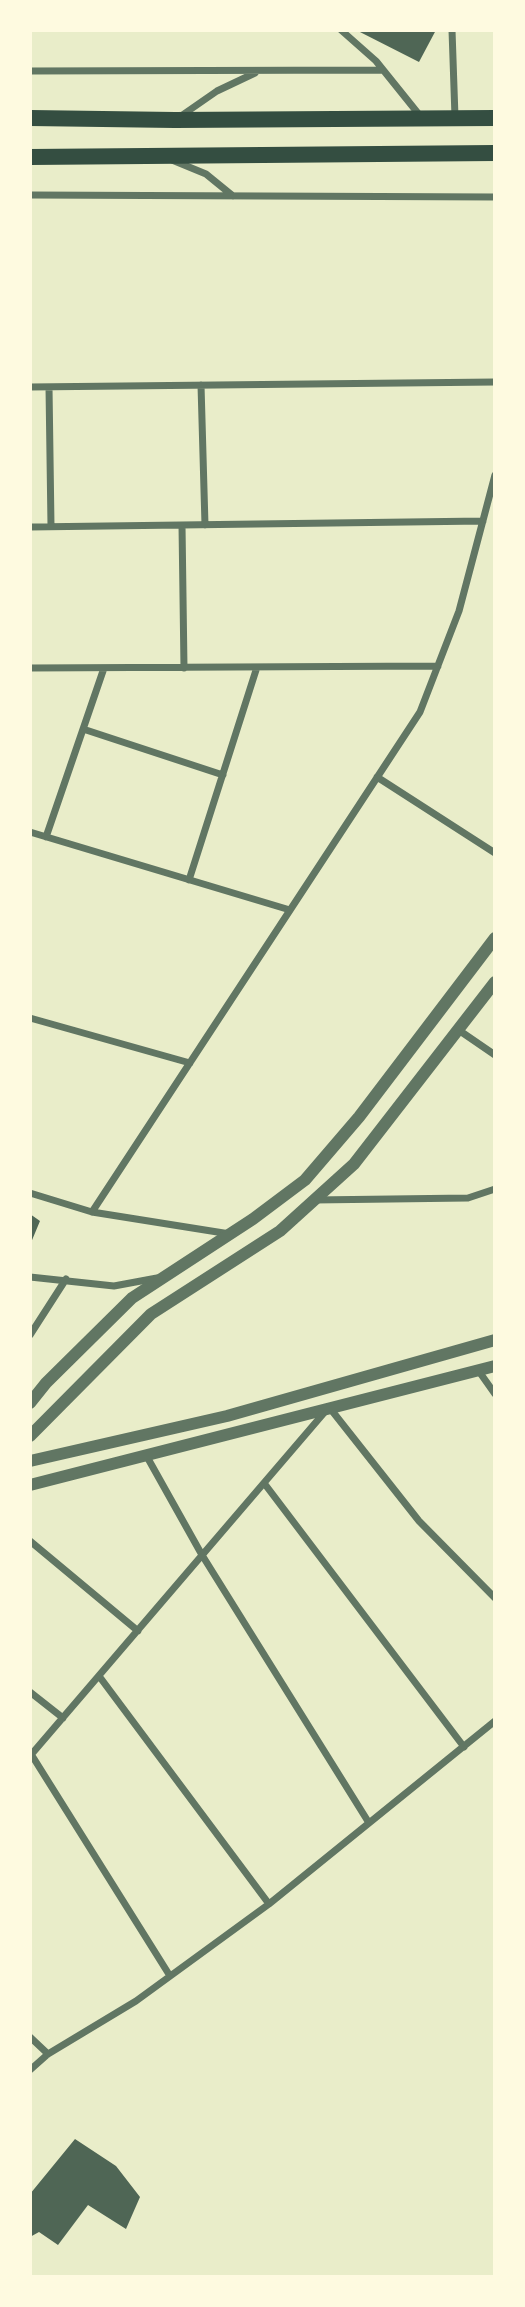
<!DOCTYPE html>
<style>
body{margin:0}
#map{position:relative;width:525px;height:2307px;overflow:hidden;background:#e9edc9;font-family:"DM Sans",sans-serif}
canvas{display:block}
.frame{position:absolute;inset:0;border:32px solid #fefae0;pointer-events:none}
</style>
<div id="map">
<canvas width="525" height="2307"></canvas>
<div class="frame"></div>
</div>
<script>
const c = document.querySelector('canvas').getContext('2d');
c.lineJoin = 'round';
function paint(path, color) {
  c.fillStyle = color;
  c.fill(path, 'evenodd');
}
function trace(path, color, width, dash) {
  c.strokeStyle = color;
  c.lineWidth = width;
  c.lineCap = dash ? 'butt' : 'round';
  c.setLineDash(dash || []);
  c.stroke(path);
}
paint(new Path2D(`
 M356 30H436L419 62Z
 M30 1214 40 1221 30 1245Z
 M75 2139 116 2166 140 2197 126 2229 88 2205 58 2245 39 2232 30 2237V2194Z`), '#4f6655');
trace(new Path2D(`
 M341 30 376 61 421 117
 M452 30 455 117
 M30 71 382 70
 M181 116 217 91 255 73
 M172 160 206 174 233 196
 M30 195 495 197
 M201 385 205 525
 M30 387 495 382
 M49 387 51 526
 M182 525 184 668
 M30 527 483 521
 M30 668 438 666
 M83 729 223 775
 M377 777 495 853
 M30 832 290 910
 M46 837 104 668
 M189 880 257 667
 M30 1018 190 1063
 M460 1031 495 1055
 M30 1193 92 1212 230 1234
 M314 1200 468 1198 495 1189
 M92 1212 420 712 459 611 495 475
 M30 1277 114 1286 157 1278
 M30 1335 66 1279
 M478 1370 495 1394
 M146 1455 202 1555 369 1823
 M264 1483 464 1747
 M30 1541 138 1631
 M99 1676 269 1904
 M30 1692 63 1718
 M31 1754 170 1976
 M30 1756 329 1407 419 1521 495 1598
 M30 2037 48 2054
 M30 2070 48 2054 136 2001 269 1904 495 1721`), '#617663', 7);
trace(new Path2D(`
 M30 1403 46 1383 132 1298 253 1219 305 1180 359 1117 495 938
 M30 1436 151 1314 280 1231 354 1164 495 982
 M30 1461 227 1416 495 1340
 M30 1485 495 1366`), '#617663', 12);
trace(new Path2D(`
 M30 118 175 120 495 118
 M30 157 495 153`), '#344e41', 16);
</script>
